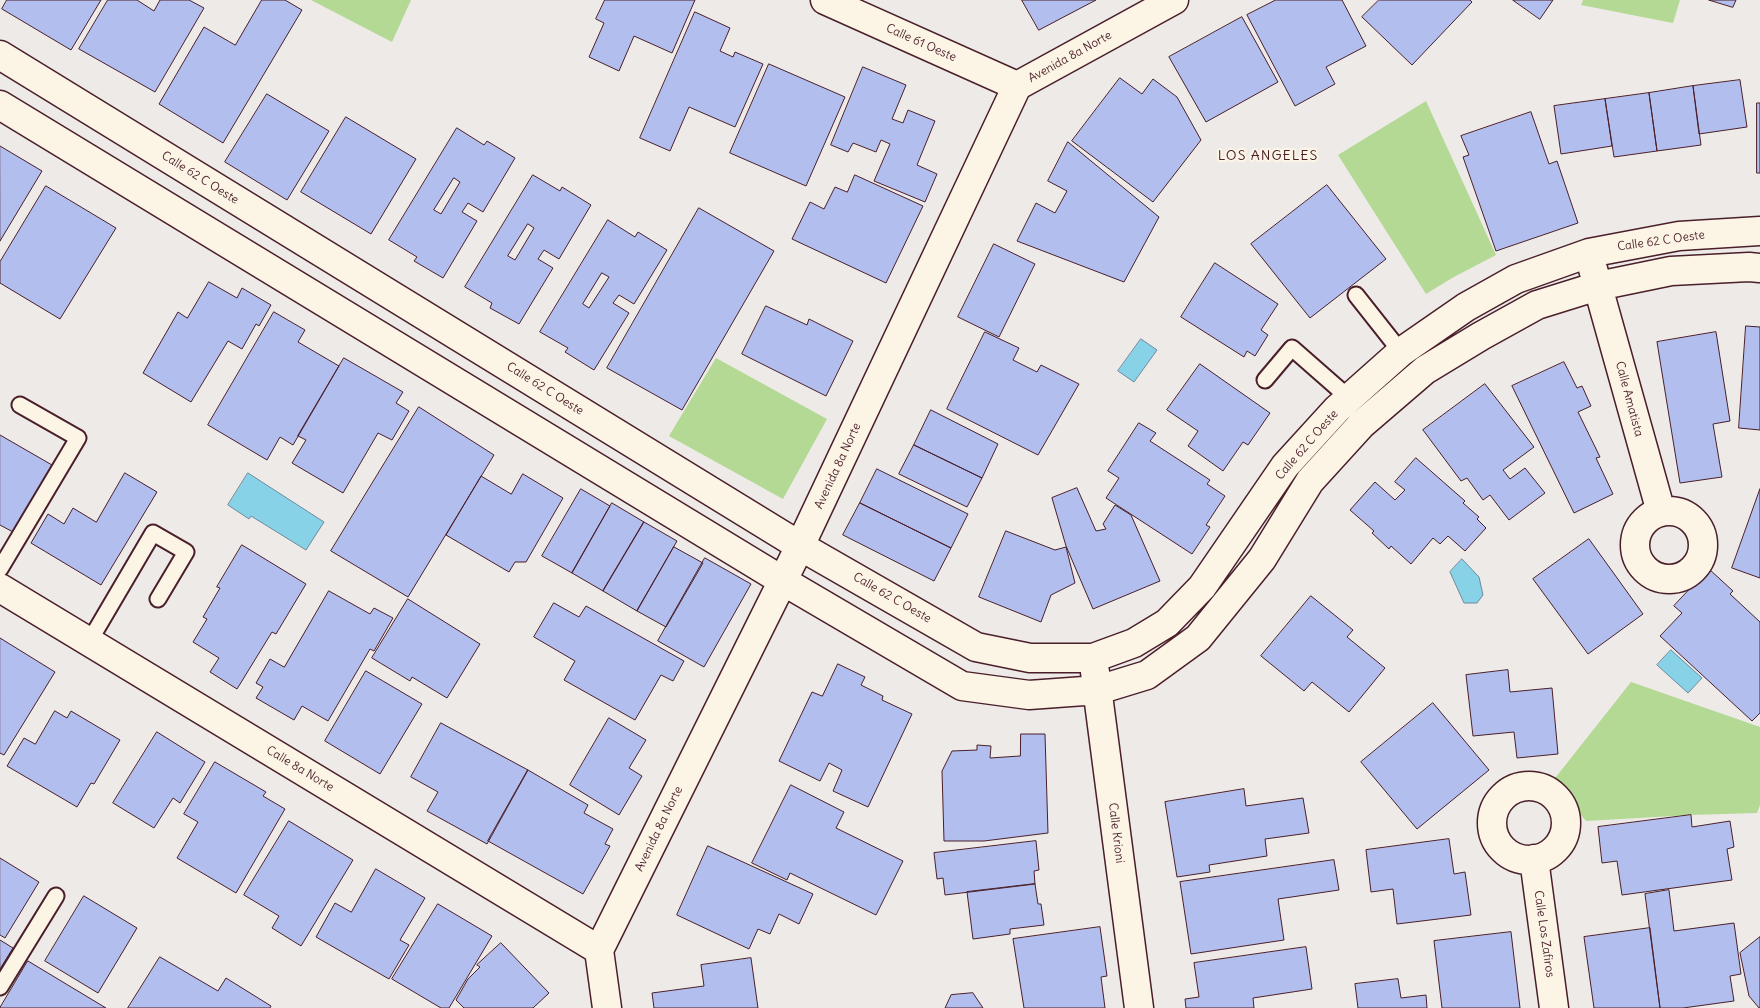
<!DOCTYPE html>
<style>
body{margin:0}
canvas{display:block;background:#edeae7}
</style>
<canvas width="1760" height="1008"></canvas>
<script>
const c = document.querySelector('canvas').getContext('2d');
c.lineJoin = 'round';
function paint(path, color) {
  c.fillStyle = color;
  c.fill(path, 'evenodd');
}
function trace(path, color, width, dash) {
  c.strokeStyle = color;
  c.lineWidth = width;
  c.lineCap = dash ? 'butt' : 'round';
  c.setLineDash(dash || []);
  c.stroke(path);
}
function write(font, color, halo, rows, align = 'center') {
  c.font = font + ' Delius,sans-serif';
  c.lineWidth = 4.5;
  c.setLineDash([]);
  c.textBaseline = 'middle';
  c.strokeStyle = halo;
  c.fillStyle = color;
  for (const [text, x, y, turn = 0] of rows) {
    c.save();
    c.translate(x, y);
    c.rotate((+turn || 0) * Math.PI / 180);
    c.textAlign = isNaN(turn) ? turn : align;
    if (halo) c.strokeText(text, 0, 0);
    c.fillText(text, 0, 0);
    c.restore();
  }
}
paint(new Path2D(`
 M311 0H411L392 42Z
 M1583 0H1680L1673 23 1581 5Z
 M1426 101 1496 255 1452 278 1426 294 1338 155Z
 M716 358 827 419 783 499 669 436Z
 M1631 682 1760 727V805L1757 813 1690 815 1586 821 1552 782Z`), '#b4d994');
const water = new Path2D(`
 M1141 339 1157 350 1134 382 1118 371Z
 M248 473 324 522 306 550 251 516 249 519 228 505Z
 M1462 559 1479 577 1483 595 1477 603H1464L1450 572Z
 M1671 650 1702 678 1688 693 1657 665Z`);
paint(water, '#88d2e8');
trace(water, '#6f8a9c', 1);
const building = new Path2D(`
 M7 0H101L71 50 2 9Z
 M108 0H137L154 11 160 0H189L204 8 155 92 79 49Z
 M262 0H285L302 10 223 143 159 104 204 27 235 45Z
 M605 0H695L672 53 634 36 619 71 589 57 604 23 596 19Z
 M1022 0H1096L1039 30Z
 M1276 0H1342L1366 46 1326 67 1335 84 1295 106 1247 15Z
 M1379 0H1470L1472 2 1412 65 1362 17Z
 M1513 0H1553L1540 19Z
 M1709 0H1736L1733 7Z
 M695 12 730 28 720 51 733 57 735 52 763 64 735 127 689 107 670 151 640 138Z
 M1242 17 1278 82 1206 122 1169 57Z
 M769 64 845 97 806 186 730 153Z
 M863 67 906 85 892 119 903 123 908 110 935 121 917 165 937 174 925 202 874 181 890 144 881 140 876 152 853 143 848 152 831 145Z
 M1120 78 1142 94 1153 79 1177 97 1201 140 1153 202 1072 141Z
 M1740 80 1747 127 1699 134 1693 86Z
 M1693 86 1701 145 1657 151 1649 93Z
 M1649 93 1657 151 1614 157 1605 99Z
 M267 94 329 131 287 200 225 162Z
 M1605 99 1612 146 1561 154 1554 106Z
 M1757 103H1760V173H1757Z
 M1531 112 1549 164 1557 161 1578 223 1496 251 1463 157 1469 155 1461 136Z
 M346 117 416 159 371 234 301 192Z
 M457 128 484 145 487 141 515 158 483 212 468 203 462 212 477 221 443 278 414 261 417 257 389 240ZM454 178 460 182 441 214 434 210Z
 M1068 142 1159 217 1124 282 1017 241 1036 203 1055 213 1067 191 1048 181Z
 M0 146 42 171 0 241Z
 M533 175 560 191 562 187 591 205 559 259 544 250 538 259 553 268 519 324 490 308 492 303 465 287ZM528 224 534 228 515 260 508 256Z
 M855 175 923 206 886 283 792 239 810 202 824 209 835 187 847 192Z
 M1327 185 1386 259 1310 318 1251 244Z
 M46 186 116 228 60 319 0 283V262Z
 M699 208 774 251 682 410 607 368Z
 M608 220 635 237 638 232 667 250 634 304 619 295 613 303 629 313 594 370 565 352 568 348 540 332ZM602 273 609 277 589 308 583 304Z
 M994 244 1035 264 999 337 958 317Z
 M1215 263 1278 304 1261 330 1268 335 1255 356 1247 351 1244 357 1181 317Z
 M209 282 237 298 242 288 271 305 259 326 256 324 242 349 228 341 191 402 143 373 178 312 187 318Z
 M766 306 807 325 809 319 853 341 826 396 742 354Z
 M274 312 305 330 298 342 339 366 293 445 280 437 267 460 208 425Z
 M1746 326 1760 327V430L1739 428Z
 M985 332 1019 348 1013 360 1037 372 1041 365 1079 384 1038 455 947 409Z
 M1716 332 1730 421 1713 424 1722 477 1680 483 1657 342Z
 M344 358 403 392 396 403 409 411 392 440 378 433 343 493 292 463 306 440 298 436Z
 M1564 362 1577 388 1582 386 1591 406 1578 412 1600 457 1596 458 1613 494 1574 513 1512 386Z
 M1200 364 1270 413 1248 445 1243 442 1223 471 1188 446 1198 431 1167 410Z
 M1485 384 1534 447 1503 470 1510 479 1525 468 1545 493 1509 520 1490 495 1483 500 1467 478 1461 481 1423 430Z
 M419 407 494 455 408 597 331 551Z
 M931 410 998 444 982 478 914 445Z
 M1139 423 1156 433 1150 441 1210 480 1207 484 1225 496 1206 525 1210 527 1192 554 1106 498 1119 478 1108 471Z
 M0 435 52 465 13 532 0 525Z
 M914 445 982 478 967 507 899 474Z
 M1416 458 1465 501 1463 503 1479 517 1477 519 1486 528 1465 551 1448 536 1440 544 1433 538 1411 564 1391 546 1389 549 1372 533 1374 531 1350 510 1375 482 1395 500 1405 490 1395 482Z
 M877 469 968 514 951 548 860 503Z
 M125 473 157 492 101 585 31 543 48 514 64 524 73 508 96 522Z
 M523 474 563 498 526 562H515L509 572 446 535 481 476 511 494Z
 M1077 488 1096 531 1106 529 1103 524 1115 505 1131 515 1160 581 1093 609 1066 546 1052 498Z
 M581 489 610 506 572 573 542 556Z
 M1760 489V578L1732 568Z
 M612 503 644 522 603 591 572 573Z
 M860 503 951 548 934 581 843 535Z
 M644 522 677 541 637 611 603 591Z
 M1006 531 1055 550 1066 547 1075 583 1051 595 1041 622 979 597Z
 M1589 539 1643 614 1588 654 1533 579Z
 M242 545 306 584 276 634 272 632 237 689 210 672 219 658 193 642 207 619 203 617 220 588 217 587Z
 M674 547 703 563 666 627 637 611Z
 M705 558 751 584 704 667 658 641Z
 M1709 569 1733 591 1730 594 1760 622V713L1752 721 1660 636 1682 613 1674 606Z
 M329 591 370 614 374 608 393 618 374 651 370 649 328 721 302 706 294 720 256 698 263 687 256 683 270 659 284 667Z
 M1311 596 1353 630 1347 637 1385 668 1349 712 1312 682 1304 691 1261 656Z
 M408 599 480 644 447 698 412 677 410 681 372 658Z
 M554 603 579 617 586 606 684 661 673 681 661 675 635 720 564 680 575 661 534 637Z
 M0 638 55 672 4 755 0 753Z
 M838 664 865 677 861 685 883 696 882 700 912 714 868 807 833 791 842 770 829 763 820 781 779 761 812 692 822 696Z
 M1508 670 1510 692 1552 688 1558 754 1517 758 1514 732 1473 736 1466 675Z
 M366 671 422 704 380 774 325 741Z
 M1433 703 1489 770 1417 829 1361 762Z
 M55 711 67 718 71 711 120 740 94 784 91 783 77 807 7 766 24 738 35 744Z
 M609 718 646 740 629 768 642 776 619 815 570 785Z
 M441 723 528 770 487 844 427 811 438 792 411 777Z
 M157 732 205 762 180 803 173 798 154 828 113 803Z
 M1021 734H1045L1048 833 984 841H944L942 771 952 751 977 750V745L991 746 990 758 1020 756Z
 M215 762 266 792 263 796 285 809 236 893 177 858 198 822 184 814Z
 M528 770 588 805 584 813 613 829 605 844 610 846 583 894 488 841Z
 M791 785 844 812 836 828 903 861 876 915 790 873 787 880 752 863Z
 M1244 789 1246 806 1303 798 1309 833 1265 839 1267 856 1209 865 1210 872 1177 877 1165 802Z
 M1691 815 1692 827 1730 821 1734 847 1727 849 1732 880 1622 895 1617 861 1602 863 1598 827Z
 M289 821 353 860 301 946 272 928 279 916 244 895Z
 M1449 839 1454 874 1465 872 1471 915 1397 924 1393 889 1371 892 1366 850Z
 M1036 841 1039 870 1034 871 1035 884 945 895 943 878 937 879 934 853Z
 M708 846 813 894 799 924 779 914 770 934 758 929 749 949 677 915Z
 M0 858 39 882 5 938 0 935Z
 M1334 860 1339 890 1278 899 1284 940 1191 954 1180 882Z
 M376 869 425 898 400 940 409 945 389 979 316 937 335 903 351 912Z
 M1035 884 1038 904H1041L1044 925 1010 929V934L973 939 967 892Z
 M1669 890 1674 931 1734 923 1741 974 1730 976 1734 1001 1683 1008H1660L1645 894Z
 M84 896 137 928 98 993 45 961Z
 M438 904 492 936 449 1008H441L392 979Z
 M1100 927 1107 976 1101 977 1105 1008H1024L1013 939Z
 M1650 928 1660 1008H1594L1584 937Z
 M1511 932 1520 1008H1442L1434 941Z
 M1760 937V1008H1759L1749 996 1740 953Z
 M0 940 13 948 0 969Z
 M501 943 549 993 533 1008H464L456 1000 468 979 480 967 477 965Z
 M1306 947 1312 989 1253 998 1254 1008H1186L1185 999 1199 997 1194 963Z
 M160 957 218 991 226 978 271 1006 270 1008H128Z
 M751 958 758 1008H654L652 993 704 986 701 965Z
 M28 961 106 1008H0Z
 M1398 979 1401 998 1426 995 1427 1008H1358L1355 984Z
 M973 993 983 1008H945L951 995Z`);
paint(building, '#b2beee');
trace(building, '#4a1f2b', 1);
const service = new Path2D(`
 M1356 295 1401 352
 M1265 380 1292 348 1349 398
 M0 569 78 438 20 405
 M89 642 153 533 186 552 158 599
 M0 987 56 896`);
const minor = new Path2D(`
 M825 0 1017 86
 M0 55 800 546 976 647 1030 658H1093L1134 643 1167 623 1202 587 1285 466 1337 409 1401 352 1466 307 1516 279 1589 253 1679 236 1760 231
 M0 105 783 581 962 686 1029 695 1098 690 1147 675 1198 638 1262 559 1310 481 1361 425 1425 370 1481 336 1537 305 1598 286 1671 271 1749 267 1760 268
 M1593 269 1661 512
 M1635 545a34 34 0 1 1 68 0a34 34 0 1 1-68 0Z
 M0 588 599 950
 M1095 672 1139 1008
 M1492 823a37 37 0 1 1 74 0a37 37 0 1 1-74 0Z
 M1534 859 1554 1008
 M607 1008 599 950 800 546 1017 86 1174 0`);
trace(service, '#4a1f2b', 19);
trace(minor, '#4a1f2b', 31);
trace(service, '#fcf5e5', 15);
trace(minor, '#fcf5e5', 28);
write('12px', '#4a1f2b', '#fcf5e5', [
 ["Calle 61 Oeste",921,43,24],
 ["Avenida 8a Norte",1070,57,-29],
 ["Calle 62 C Oeste",200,178,32],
 ["Calle 62 C Oeste",1661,241,-8],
 ["Calle 62 C Oeste",545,389,32],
 ["Calle Amatista",1629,399,75],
 ["Calle 62 C Oeste",1307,445,-49],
 ["Avenida 8a Norte",838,466,-65],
 ["Calle 62 C Oeste",892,598,30],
 ["Calle 8a Norte",300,769,31],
 ["Avenida 8a Norte",659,829,-64],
 ["Calle Krioni",1116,833,83],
 ["Calle Los Zafiros",1544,934,82]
]);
c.letterSpacing = '1px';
write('14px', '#4a1f2b', '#fcf5e5', [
 ["LOS ANGELES",1268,156]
]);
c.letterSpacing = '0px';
</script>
